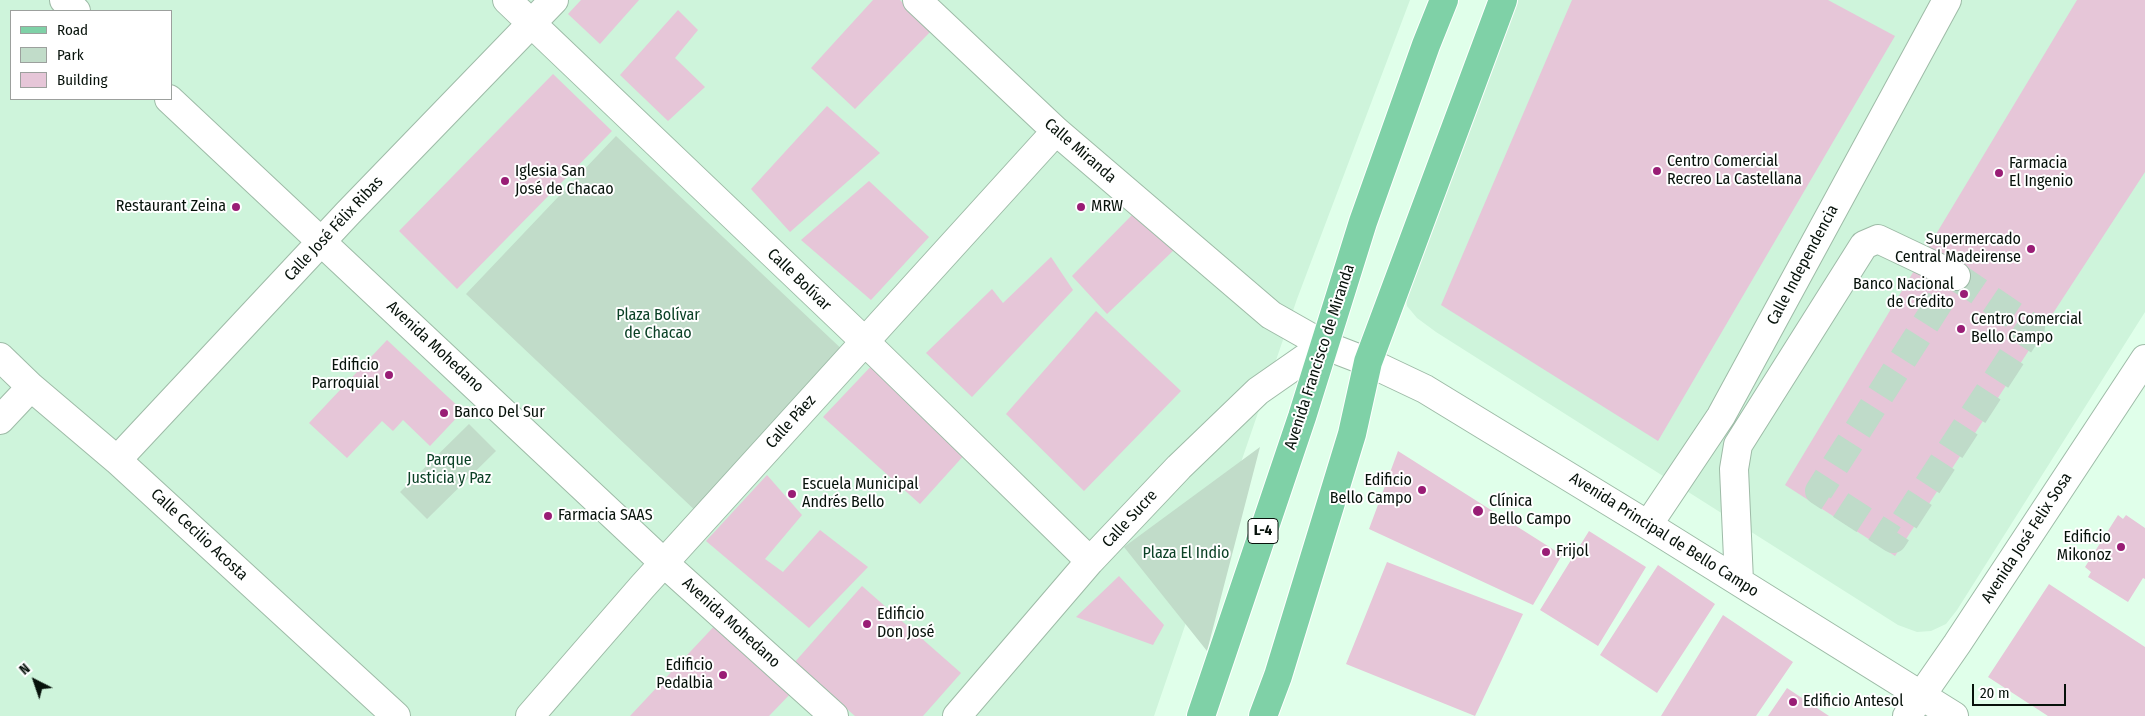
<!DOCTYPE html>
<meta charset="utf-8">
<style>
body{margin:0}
#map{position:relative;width:2145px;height:716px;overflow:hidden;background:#e0ffea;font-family:"Fira Sans Condensed",sans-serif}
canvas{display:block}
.legend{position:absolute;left:10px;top:10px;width:162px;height:90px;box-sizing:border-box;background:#fff;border:1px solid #9ca09d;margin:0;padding:6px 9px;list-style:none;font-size:15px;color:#07120b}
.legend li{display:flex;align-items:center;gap:10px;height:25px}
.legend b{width:25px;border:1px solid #9ca09d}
.north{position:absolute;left:10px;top:656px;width:50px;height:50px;-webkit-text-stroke:4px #fff;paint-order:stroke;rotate:319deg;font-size:14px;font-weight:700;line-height:20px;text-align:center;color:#07120b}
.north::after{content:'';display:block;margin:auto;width:18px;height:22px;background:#07120b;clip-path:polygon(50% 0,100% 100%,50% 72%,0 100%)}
.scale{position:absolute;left:1972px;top:684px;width:94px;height:22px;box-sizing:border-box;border:2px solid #07120b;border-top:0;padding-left:6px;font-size:15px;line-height:18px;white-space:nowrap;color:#07120b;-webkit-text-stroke:4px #fff;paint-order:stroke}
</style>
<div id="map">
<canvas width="2145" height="716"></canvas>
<ul class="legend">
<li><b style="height:6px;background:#7fd1a7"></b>Road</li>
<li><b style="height:14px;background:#c1dcc9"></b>Park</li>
<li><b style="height:14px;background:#e6c6d8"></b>Building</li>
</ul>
<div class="north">N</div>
<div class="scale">20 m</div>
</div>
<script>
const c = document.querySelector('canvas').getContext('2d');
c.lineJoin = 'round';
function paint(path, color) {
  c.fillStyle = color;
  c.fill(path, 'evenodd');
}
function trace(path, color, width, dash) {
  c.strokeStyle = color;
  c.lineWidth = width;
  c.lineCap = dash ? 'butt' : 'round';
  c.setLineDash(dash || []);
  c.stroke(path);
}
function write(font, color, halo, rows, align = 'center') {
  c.font = font + ' "Fira Sans Condensed",sans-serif';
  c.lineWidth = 4;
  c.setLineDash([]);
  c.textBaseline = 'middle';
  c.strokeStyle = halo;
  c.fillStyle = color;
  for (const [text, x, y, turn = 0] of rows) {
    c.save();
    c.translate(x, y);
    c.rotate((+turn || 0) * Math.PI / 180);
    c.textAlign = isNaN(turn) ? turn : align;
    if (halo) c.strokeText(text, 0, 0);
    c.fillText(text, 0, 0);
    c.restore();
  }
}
paint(new Path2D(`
 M0 0H1410L1297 299 1154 716H0ZM11 11H171V99H11Z
 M1515 0H2145V312L1957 610 1946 624 1931 631 1917 632 1898 625 1436 332 1417 318 1407 306 1405 292Z`), '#cef4db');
paint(new Path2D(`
 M616 136 849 356 699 514 466 294Z
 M469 424 496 451 427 519 400 492Z
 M1260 447 1207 651 1124 547Z`), '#c1dcc9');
paint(new Path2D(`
 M581 0H639L600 44 568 14Z
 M873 0H900L931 31 855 109 811 68Z
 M1572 0H1828L1895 36 1658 441 1441 305Z
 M2077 0H2145V172L1895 556 1785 485Z
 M678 10 698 30 675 58 705 87 668 121 620 75Z
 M553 74 612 131 457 289 399 231Z
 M827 106 880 153 790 232 751 189Z
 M869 181 929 237 871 300 801 240Z
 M1133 214 1175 249 1107 314 1072 276Z
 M1051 257 1073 290 972 397 926 353 992 289 1003 303Z
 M1096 311 1181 391 1084 491 1006 414Z
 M387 340 463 411 430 446 403 420 393 431 382 421 347 458 309 423Z
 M876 361 966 453 920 504 823 417Z
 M1398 451 1562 555 1533 605 1369 529Z
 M767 475 802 515 765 559 783 572 820 530 868 567 809 628 706 541Z
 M2118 515 2123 519 2126 515 2145 528V579L2143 578 2128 602 2088 577 2091 572 2085 567Z
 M1589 531 1646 567 1598 646 1540 610Z
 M1387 562 1523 614 1475 716 1346 664Z
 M1658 565 1715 604 1657 693 1600 655Z
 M1119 576 1164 625 1153 645 1076 617Z
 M2049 584 2145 647V716H2048L1988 677Z
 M862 586 961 673 923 716H855L794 663Z
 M1723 615 1793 662 1756 716H1661Z
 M720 620 794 690 769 716H630Z
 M1787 688 1829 716H1768Z`), '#e6c6d8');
trace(new Path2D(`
 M1956 276 2031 327 1893 539 1819 491Z`), '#bfdbc9', 28, [28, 14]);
const minor = new Path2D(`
 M64 0 76 11
 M507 0 855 332 1090 561
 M917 0 1056 131 1271 315 1324 345 1368 362 1425 389 1648 525 1954 716
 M169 99 664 563 834 716
 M0 357 31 387 117 460 396 716
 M0 420 31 387
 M117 460 348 213 554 0
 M1648 525 1721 416 1947 0
 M1739 581 1734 469 1738 445 1864 245 1878 239 1956 276
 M530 716 642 587 1056 131
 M957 716 1090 561 1179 467 1258 391 1324 345
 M1907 716 1957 644 2145 359`);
const major = new Path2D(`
 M1201 716 1302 417 1363 222 1426 45 1444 0
 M1263 716 1278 676 1352 434 1368 362 1503 0`);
trace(minor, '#9ebba7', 30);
trace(major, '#fff', 30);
trace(minor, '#fff', 28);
trace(major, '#7fd1a7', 28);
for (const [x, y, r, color] of [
 [1657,171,5,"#991d75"],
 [1999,173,5,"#991d75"],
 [505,181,5,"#991d75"],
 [236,207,5,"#991d75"],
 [1081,207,5,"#991d75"],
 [2031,249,5,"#991d75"],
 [1964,294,5,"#991d75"],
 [1961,329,5,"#991d75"],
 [389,375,5,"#991d75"],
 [444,413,5,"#991d75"],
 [1422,490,5,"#991d75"],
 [792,494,5,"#991d75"],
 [1478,511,6,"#991d75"],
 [548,516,5,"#991d75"],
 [2121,547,5,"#991d75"],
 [1546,552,5,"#991d75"],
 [867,624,5,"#991d75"],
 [723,675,5,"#991d75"],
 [1793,702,5,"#991d75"]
]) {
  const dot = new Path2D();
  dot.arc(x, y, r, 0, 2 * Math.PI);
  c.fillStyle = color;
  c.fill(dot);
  trace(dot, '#fff', 2);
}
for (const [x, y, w] of [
 [1263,531,30]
]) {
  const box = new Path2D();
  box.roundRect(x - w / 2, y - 12.5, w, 25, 4);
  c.fillStyle = '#fff';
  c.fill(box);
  trace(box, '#07120b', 1);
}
write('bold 15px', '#07120b', null, [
 ["L-4",1263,531]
]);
write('16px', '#07120b', '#fff', [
 ["Calle Miranda",1080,151,41],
 ["Calle José Félix Ribas",334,229,-47],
 ["Calle Independencia",1803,265,-62],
 ["Calle Bolívar",799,280,44],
 ["Avenida Mohedano",435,347,43],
 ["Avenida Francisco de Miranda",1320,357,-72],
 ["Calle Páez",791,422,-48],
 ["Calle Sucre",1130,519,-47],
 ["Calle Cecilio Acosta",199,535,43],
 ["Avenida Principal de Bello Campo",1664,535,32],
 ["Avenida José Felix Sosa",2027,538,-57],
 ["Avenida Mohedano",731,623,42]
]);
write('16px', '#07120b', '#fff', [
 ["Centro Comercial",1667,162],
 ["Recreo La Castellana",1667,180],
 ["Farmacia",2009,164],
 ["El Ingenio",2009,182],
 ["Iglesia San",515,172],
 ["José de Chacao",515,190],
 ["Restaurant Zeina",226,207,"right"],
 ["MRW",1091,207],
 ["Supermercado",2021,240,"right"],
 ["Central Madeirense",2021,258,"right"],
 ["Banco Nacional",1954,285,"right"],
 ["de Crédito",1954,303,"right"],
 ["Centro Comercial",1971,320],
 ["Bello Campo",1971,338],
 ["Edificio",379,366,"right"],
 ["Parroquial",379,384,"right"],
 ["Banco Del Sur",454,413],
 ["Edificio",1412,481,"right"],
 ["Bello Campo",1412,499,"right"],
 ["Escuela Municipal",802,485],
 ["Andrés Bello",802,503],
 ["Clínica",1489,502],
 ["Bello Campo",1489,520],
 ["Farmacia SAAS",558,516],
 ["Edificio",2111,538,"right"],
 ["Mikonoz",2111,556,"right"],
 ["Frijol",1556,552],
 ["Edificio",877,615],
 ["Don José",877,633],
 ["Edificio",713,666,"right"],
 ["Pedalbia",713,684,"right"],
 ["Edificio Antesol",1803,702]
], 'left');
write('16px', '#0b4126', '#fff', [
 ["Plaza Bolívar",658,316],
 ["de Chacao",658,334],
 ["Parque",449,461],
 ["Justicia y Paz",449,479],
 ["Plaza El Indio",1186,554]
]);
</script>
